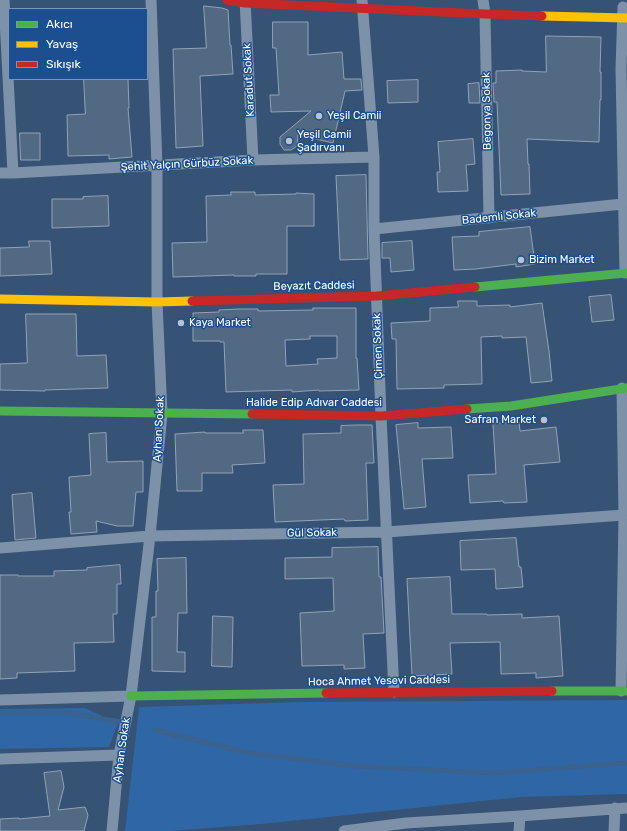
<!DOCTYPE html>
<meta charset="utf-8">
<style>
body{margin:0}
#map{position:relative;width:627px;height:831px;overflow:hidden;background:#365274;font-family:Rubik,sans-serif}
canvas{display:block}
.legend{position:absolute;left:8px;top:8px;width:140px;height:72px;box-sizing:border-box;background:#1b4f8f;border:1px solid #7695bc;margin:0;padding:5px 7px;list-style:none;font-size:12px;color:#fff}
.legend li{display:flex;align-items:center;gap:8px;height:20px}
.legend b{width:20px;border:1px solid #7695bc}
</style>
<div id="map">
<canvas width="627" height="831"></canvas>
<ul class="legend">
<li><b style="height:5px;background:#4caf50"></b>Akıcı</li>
<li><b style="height:5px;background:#ffc107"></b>Yavaş</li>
<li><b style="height:5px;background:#c62828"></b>Sıkışık</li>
</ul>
</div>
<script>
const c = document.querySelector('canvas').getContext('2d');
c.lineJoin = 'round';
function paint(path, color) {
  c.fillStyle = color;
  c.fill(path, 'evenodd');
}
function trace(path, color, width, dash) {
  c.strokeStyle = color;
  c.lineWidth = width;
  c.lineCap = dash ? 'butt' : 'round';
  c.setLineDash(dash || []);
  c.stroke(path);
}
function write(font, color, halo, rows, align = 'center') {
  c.font = font + ' Rubik,sans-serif';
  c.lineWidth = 3;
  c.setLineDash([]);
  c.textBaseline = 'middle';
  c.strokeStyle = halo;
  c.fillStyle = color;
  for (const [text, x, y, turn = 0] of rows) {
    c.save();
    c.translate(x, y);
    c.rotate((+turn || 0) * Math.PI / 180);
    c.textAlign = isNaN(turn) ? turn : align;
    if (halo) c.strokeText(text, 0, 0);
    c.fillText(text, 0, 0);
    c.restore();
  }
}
paint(new Path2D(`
 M627 700V794L521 797 261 824 171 831H125L139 707 300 702Z
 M85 708 118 723 109 747 0 749V709Z`), '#2f66a5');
trace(new Path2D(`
 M0 713H69L123 722
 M155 730 249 753 354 766 492 773 627 763`), '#3b618d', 4.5);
const building = new Path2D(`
 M204 6 222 8 228 10 230 45H231L233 74 200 76 203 146 176 148 173 49 206 48Z
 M273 22H308V55L342 52 344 79H361L362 90 345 91 333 143 298 135 297 146 291 150H284L280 144V137L311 111 271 112 270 95H279L276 48H273Z
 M546 36 601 37 600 72H601V100H600L599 142 527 139 528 164H529L530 194 501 195 497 102H494L493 83H496V71L522 70V71L546 72Z
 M84 79H128L129 108H128L132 157 109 159V155L68 156 67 115 85 114Z
 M418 80V102L388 103 387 81Z
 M479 83 480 103H469L468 84Z
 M20 133H40V160H21Z
 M473 139 475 164 466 165 468 191 438 192 437 172H440L438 142Z
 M366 175 368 259 340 260 336 176Z
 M231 192H255V195L296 194V193L314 194V226H287V274H256V276H234V275L173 277 172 243 207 242 206 196 231 195Z
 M108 196 109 226 52 228V199H83V197Z
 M530 227 535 264 516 267V264L476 269 454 270 452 237 479 236V232Z
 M29 241H50L52 274 0 276V248L29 247Z
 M412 241 414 270 391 272 390 258H382V243Z
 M611 295 614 320 592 322 589 297Z
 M458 301H477V306L510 305V307L542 303 549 351 552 381 531 383 526 337 502 338V336L481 337 482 384 444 385V388L397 389 396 339H392L391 323 430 321V308L458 307Z
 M313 308H356V358H357L359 390 319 391V390L292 392V390L226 392 224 342H220V341H193V313L219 312V310L239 309H258V311L313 310ZM310 336H337V358L317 359 318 364 286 366 285 340 310 339Z
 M26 314H76L77 356 106 355 108 388 45 390V391L0 390V364L27 363Z
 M519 422 520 431 556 427 560 462 524 465 527 502 504 503 503 501 470 503 468 475 496 474 493 424Z
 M418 423V428L451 427 453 458 422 459 426 507 404 509 396 425Z
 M355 425H372L374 463H366L368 520 345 521 344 519 275 522 273 485 304 484 303 434 341 433V426Z
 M243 430H263L265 463 232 465 233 473H202V491H177L175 434 205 432V433H243Z
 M106 433 107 462 143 461V492H136L133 526H117L96 521 97 532 71 534 69 512H71L69 477 91 475 89 434Z
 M32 493 36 538 15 540 12 495Z
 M516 538 519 567H521L523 587 496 589 495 569 461 570 460 541Z
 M378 547 379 577H381L384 633 363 634 365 668 344 669V665L302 666 300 613 334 611 333 578 285 579V558L332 557V548Z
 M186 558 187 613H178L177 652H185V672L152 671V617H156V591H158L157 559Z
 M120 565 121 584H117V614H113L114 642 74 643 75 671 17 673V678L0 679V575H18V576H54V571L87 570V568Z
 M450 577 452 614H487V615L522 614V618L559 616 563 676 536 678V673L501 674 500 642 450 643 452 674 412 676 407 579Z
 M213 616 233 617 232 667 212 666Z
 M61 771 64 787 58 810 85 807 88 815 84 831H0V819L19 818V819L50 816 44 773Z`);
paint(building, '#526984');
trace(building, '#92a2b6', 1);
trace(new Path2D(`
 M4 0 13 173
 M245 0 253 160
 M362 0 374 157V229L381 416 394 692
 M483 0 485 14 489 218
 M623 7 621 69 625 273
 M0 173H13L253 160 374 157
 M374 229 623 204
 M0 548 150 536 386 532 624 515
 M621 691 624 515 622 388
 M0 700 131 696
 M0 759 119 755
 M112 831 119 755 131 696 150 536 162 414 157 302V166L151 0
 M344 831 406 823 520 816 627 808
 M519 831 520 816
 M614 831 615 808`), '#7d92a8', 11);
trace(new Path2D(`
 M475 287 627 273
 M467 409 511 406 627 388
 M0 411 252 414
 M552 691H627
 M131 696 326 693`), '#4caf50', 9);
trace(new Path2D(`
 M542 16 627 18
 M0 299 157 302 192 301`), '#ffc107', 9);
trace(new Path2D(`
 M227 0 245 3 485 14 542 16
 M192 301 377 296 475 287
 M252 414 381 416 467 409
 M326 693 552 691`), '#c62828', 9);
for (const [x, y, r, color] of [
 [319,116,4,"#b9c2ce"],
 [289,141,4,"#b9c2ce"],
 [521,260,4,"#b9c2ce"],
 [181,323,4,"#b9c2ce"],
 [544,420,4,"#b9c2ce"]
]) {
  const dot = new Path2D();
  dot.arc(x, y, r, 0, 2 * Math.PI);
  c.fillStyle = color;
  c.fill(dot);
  trace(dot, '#1b4f8f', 1.5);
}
write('11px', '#fff', '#1b4f8f', [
 ["Karadut Sokak",249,80,-93],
 ["Begonya Sokak",487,111,-91],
 ["Şehit Yalçın Gürbüz Sokak",187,164,-3],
 ["Bademli Sokak",499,217,-6],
 ["Beyazıt Caddesi",314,286,-1],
 ["Çimen Sokak",378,346,-92],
 ["Halide Edip Adıvar Caddesi",314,403],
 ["Ayhan Sokak",159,429,-87],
 ["Gül Sokak",312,533,-1],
 ["Hoca Ahmet Yesevi Caddesi",379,681,-1],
 ["Ayhan Sokak",122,750,-82]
]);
write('11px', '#fff', '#1b4f8f', [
 ["Yeşil Camii",327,116],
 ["Yeşil Camii",297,135],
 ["Şadırvanı",297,148],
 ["Bizim Market",529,260],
 ["Kaya Market",189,323],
 ["Safran Market",536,420,"right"]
], 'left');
</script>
